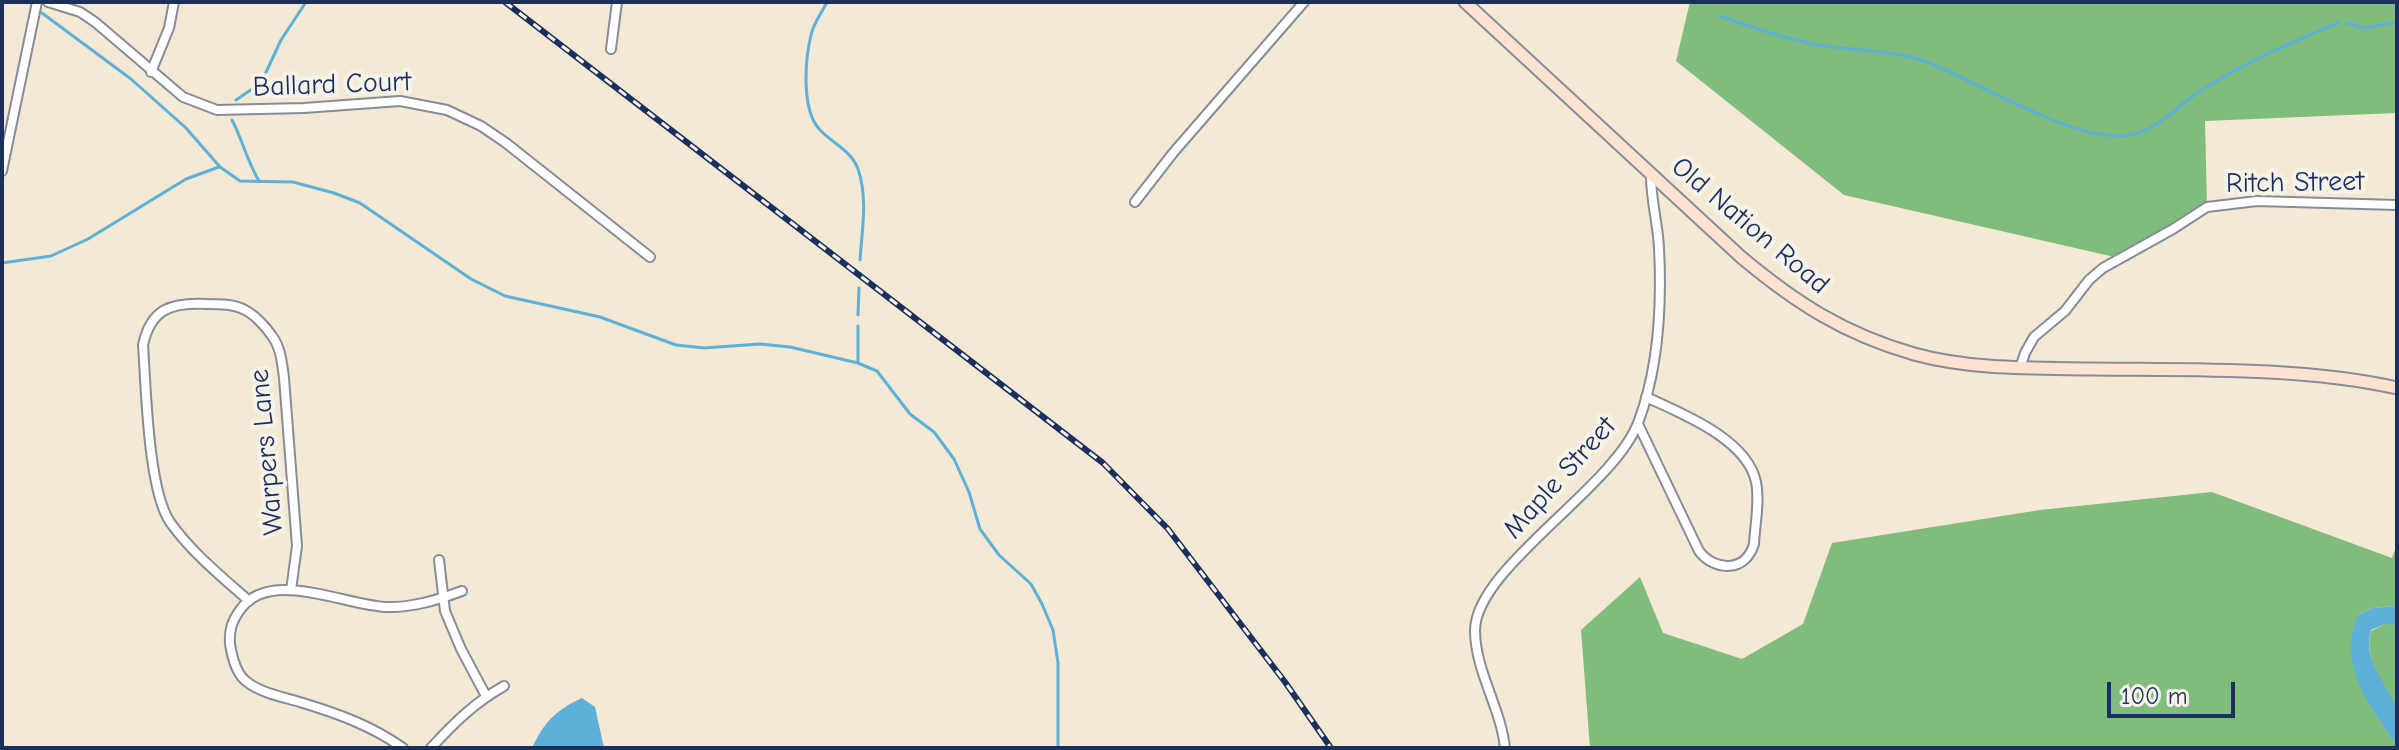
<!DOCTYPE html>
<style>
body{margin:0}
#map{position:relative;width:2399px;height:750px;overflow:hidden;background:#f3e9d4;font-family:"Comic Neue",sans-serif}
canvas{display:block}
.frame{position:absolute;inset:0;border:4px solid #1b2f5e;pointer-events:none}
.scale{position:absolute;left:2107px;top:682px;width:128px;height:36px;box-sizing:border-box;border:4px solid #1b2f5e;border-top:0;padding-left:10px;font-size:24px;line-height:28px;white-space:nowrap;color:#1b2f5e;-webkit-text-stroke:6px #f7f3e8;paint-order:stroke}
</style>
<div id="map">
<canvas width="2399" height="750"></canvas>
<div class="frame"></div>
<div class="scale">100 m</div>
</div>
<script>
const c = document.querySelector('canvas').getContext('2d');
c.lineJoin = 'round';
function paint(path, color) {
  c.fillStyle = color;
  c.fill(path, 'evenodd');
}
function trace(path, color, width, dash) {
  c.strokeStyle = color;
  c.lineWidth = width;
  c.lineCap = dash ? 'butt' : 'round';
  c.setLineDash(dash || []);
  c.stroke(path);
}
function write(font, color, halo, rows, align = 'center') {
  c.font = font + ' "Comic Neue",sans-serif';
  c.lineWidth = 8;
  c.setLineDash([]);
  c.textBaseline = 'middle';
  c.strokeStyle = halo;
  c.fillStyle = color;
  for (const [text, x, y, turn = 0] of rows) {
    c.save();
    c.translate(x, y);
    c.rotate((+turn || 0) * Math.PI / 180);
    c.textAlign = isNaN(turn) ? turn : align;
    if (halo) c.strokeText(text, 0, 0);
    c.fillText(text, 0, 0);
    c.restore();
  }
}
paint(new Path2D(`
 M1690 2H2397V113L2205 121 2207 207 2119 258 1844 195 1676 61Z
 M2212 492 2392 558 2397 544V606L2372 608 2358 615 2374 711 2397 745V748H1590L1581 630 1640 577 1663 633 1742 659 1803 624 1832 543 2040 510Z
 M2385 624H2397V709C2383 686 2363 659 2371 631Z`), '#80bc7b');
paint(new Path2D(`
 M2397 606V624H2385L2371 630C2362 660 2385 681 2396 707 2399 717 2397 733 2397 745 2375 714 2348 680 2351 639 2352 631 2356 622 2358 615L2372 608Z
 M582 698 595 707 604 748H532C544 722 556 710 582 698Z`), '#5eb0d9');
trace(new Path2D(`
 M827 2C822 12 813 24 811 35 805 60 801 110 820 130 832 143 851 150 858 169 868 198 862 230 860 260
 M42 13 131 79 186 128 220 167 240 181 293 182 334 193 360 203 471 279 505 296 600 317 676 345 704 348 760 344 790 347 858 363 877 371 910 414 934 432 954 459 969 492 980 529 999 555 1031 584 1042 604 1053 630 1058 663V748
 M1720 16C1754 28 1789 40 1825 46 1857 50 1897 51 1927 62 1979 82 2077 145 2131 135 2157 130 2176 108 2197 93 2241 64 2290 43 2338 23
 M2345 23 2365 28 2397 22
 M236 100 261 83 281 40 306 2
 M232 120C243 141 247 161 259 181
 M2 263 51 256 88 239 186 179 219 167
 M858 315 859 288
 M858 326V363`), '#5eb0d9', 3);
const street = new Path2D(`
 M48 2 80 12 95 22 183 97 217 110 304 108 400 101 447 110 481 126 506 143 650 257
 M611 49 617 2
 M151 72 169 28 174 2
 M2 171 37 2
 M1135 202 1173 153 1304 2
 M2020 368 2025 353 2034 337 2065 311 2089 280 2103 268 2173 229 2207 207 2257 201 2397 205
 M1638 424 1699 551C1715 572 1746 572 1754 544 1755 524 1760 501 1756 482 1747 439 1681 413 1646 397
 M439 560 445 611 461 649 486 696
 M249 601C222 577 191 552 170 522 148 490 146 387 143 345 151 308 172 302 208 304 220 304 234 304 245 310 255 315 266 327 272 336 281 348 282 363 284 378L297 546 291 590
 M403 748C372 726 339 714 303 703 284 697 263 694 247 682 236 674 232 657 230 644 229 630 232 621 240 610 269 568 344 605 385 607 412 608 437 600 462 591
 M431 748C454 723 474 703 504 686
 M1505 748C1501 708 1475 671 1475 630 1476 568 1613 488 1638 423 1659 368 1662 306 1659 248 1658 224 1651 201 1651 176`);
const secondary = new Path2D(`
 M1465 2 1741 257C1796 303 1844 334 1914 354 1972 370 2035 368 2095 369 2191 370 2303 367 2397 388`);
trace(street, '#878c99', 12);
trace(secondary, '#878c99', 15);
trace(street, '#fff', 8);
trace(secondary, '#fee3d1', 11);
const rail = new Path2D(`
 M505 2 1103 463 1168 529 1285 682 1331 748`);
trace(rail, '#1b2f5e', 6);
trace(rail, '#f7f3e8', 3, [9]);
write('28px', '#1b2f5e', '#f7f3e8', [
 ["Ballard Court",332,85,-2],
 ["Ritch Street",2295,183,-1],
 ["Old Nation Road",1750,226,40],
 ["Warpers Lane",267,452,-95],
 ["Maple Street",1560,478,-48]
]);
</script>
